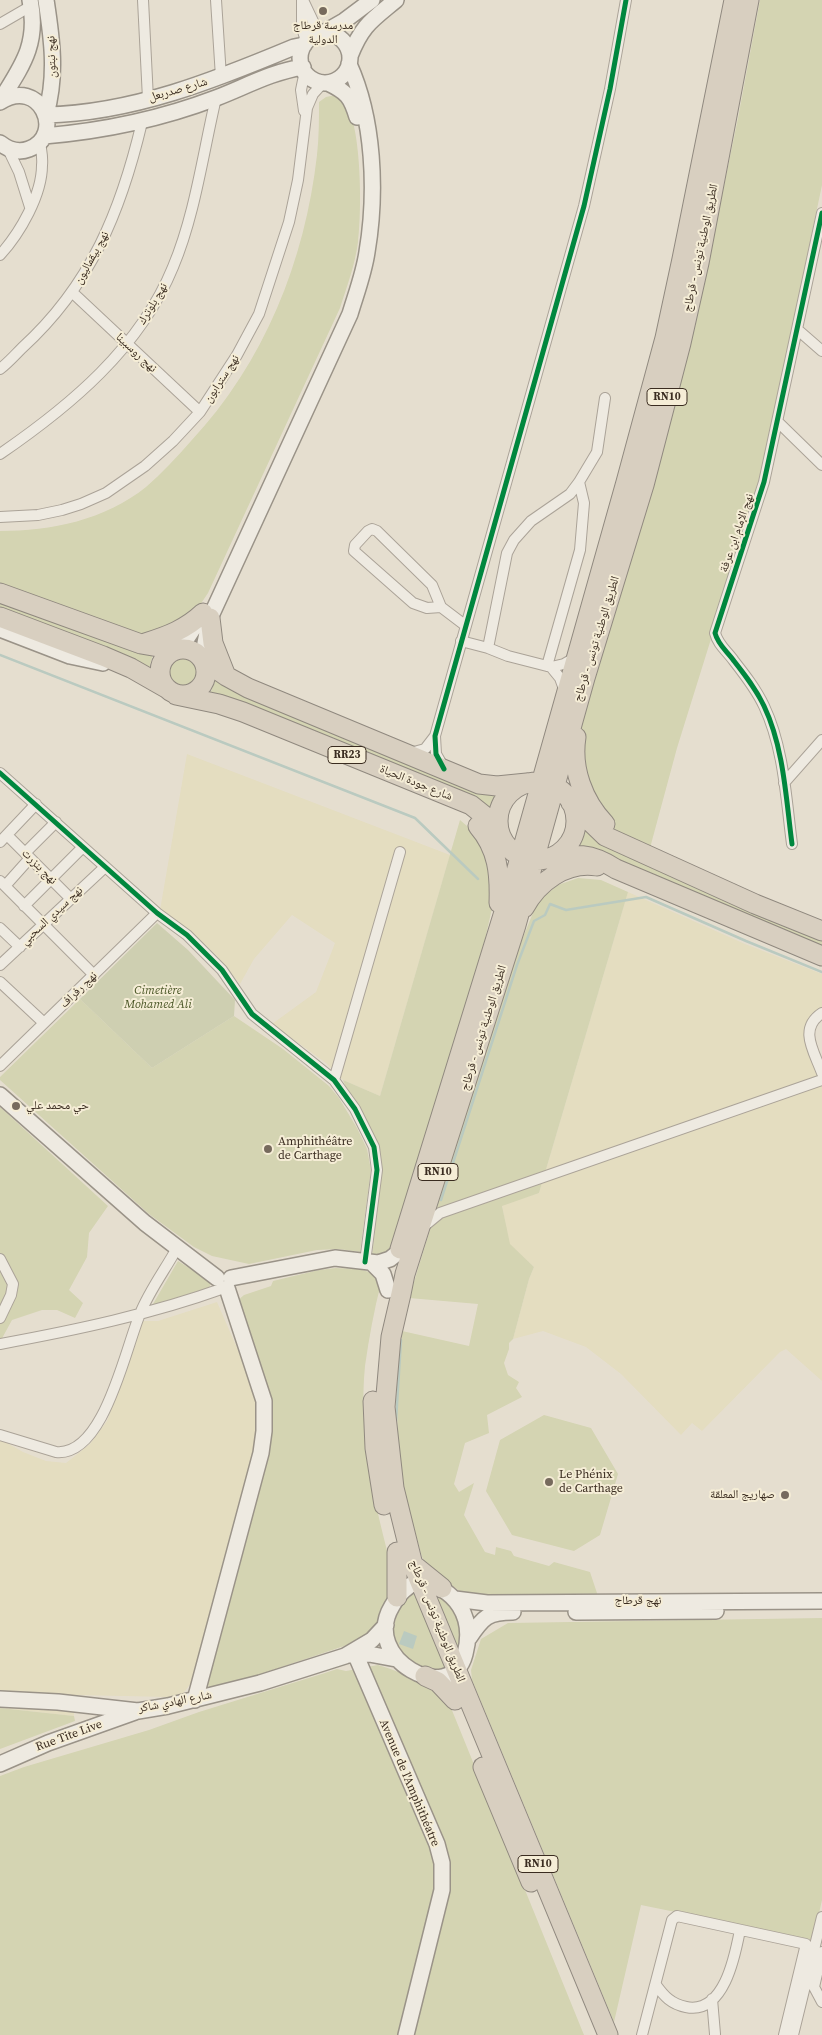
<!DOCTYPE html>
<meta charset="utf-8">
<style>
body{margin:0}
canvas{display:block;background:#e5decf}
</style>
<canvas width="822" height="2035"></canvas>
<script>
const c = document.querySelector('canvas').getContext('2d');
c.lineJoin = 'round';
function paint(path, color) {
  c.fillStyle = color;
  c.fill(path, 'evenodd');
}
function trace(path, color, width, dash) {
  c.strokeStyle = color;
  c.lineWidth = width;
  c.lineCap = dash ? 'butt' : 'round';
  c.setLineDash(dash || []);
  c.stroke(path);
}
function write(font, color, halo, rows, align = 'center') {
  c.font = font + ' "Source Serif 4","Noto Naskh Arabic",serif';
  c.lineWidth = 4;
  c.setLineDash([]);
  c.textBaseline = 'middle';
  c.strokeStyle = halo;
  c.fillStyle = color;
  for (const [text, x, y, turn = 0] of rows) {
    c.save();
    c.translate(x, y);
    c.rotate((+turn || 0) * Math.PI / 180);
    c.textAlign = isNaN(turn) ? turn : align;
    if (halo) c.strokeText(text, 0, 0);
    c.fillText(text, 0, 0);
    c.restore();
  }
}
paint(new Path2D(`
 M187 754 450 855 380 1096 343 1080 326 1063 272 1024 316 992 335 943 292 915 254 959 240 984 217 956 191 931 160 910Z
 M628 892 745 944 822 974V1009L807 1024 822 1077V1381L786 1349 780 1352 702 1431 692 1423 681 1435 621 1374 586 1347 543 1331 513 1339 529 1279 534 1267 509 1244 502 1205 539 1193Z
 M217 1302 244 1364 256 1402 257 1433 254 1457 191 1683 182 1695 169 1697 75 1695 74 1716 0 1708V1439L23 1452 46 1461 66 1463 90 1444 107 1421 143 1321H158Z`), '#e4ddc0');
paint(new Path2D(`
 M760 0H822V185L759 485 677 748 650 848 620 835 598 814 577 746 593 678 651 486 695 327 738 118Z
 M336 95C339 97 343 99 345 102 362 126 362 212 358 242 355 265 347 286 340 308L208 593 194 614 144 637 0 583V531C51 531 105 520 146 487 162 473 177 457 191 441 264 363 305 261 317 155 319 137 319 119 319 102L326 97Z
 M0 599 153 654 148 673 0 614Z
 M165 672a18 18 0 1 1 36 0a18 18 0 1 1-36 0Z
 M217 677 501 792 494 804 492 817 209 696Z
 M460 820 474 832 490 861 493 904 481 957 393 1250 387 1256 372 1257 381 1171 343 1080 380 1096Z
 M581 822 822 936V950L573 846Z
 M578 878 601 880 628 892 539 1193 502 1206 510 1244 534 1267 529 1279 513 1339 509 1343V1349L504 1363 508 1375 519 1382 516 1388 522 1397 487 1415 489 1433 465 1443 454 1484 459 1492 474 1483 464 1515 485 1552 495 1555 496 1547 511 1551 514 1556 549 1566 554 1562 590 1572 598 1596 468 1597 447 1582 426 1564 422 1557 403 1487 398 1444 397 1408 402 1331 469 1346 478 1304 409 1298 512 964 535 908 543 897 558 885Z
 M80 999 152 1068 234 1016 283 1049 329 1086 339 1098 357 1128 367 1149 371 1170 360 1252 339 1249 317 1250 249 1264 212 1256 194 1247 149 1214 0 1080V1077Z
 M0 1107 108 1206 89 1233 87 1257 69 1290 83 1303 75 1318 57 1310H42L12 1320 0 1342Z
 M178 1261 211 1282 209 1289 157 1309 153 1304Z
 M336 1268C354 1269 371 1267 381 1283 374 1310 369 1338 365 1366 358 1436 375 1506 393 1573 393 1592 384 1620 370 1634 367 1637 361 1639 356 1642L213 1690 209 1688 207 1681 268 1460 273 1420 272 1404 237 1301 244 1295 271 1286 273 1281 319 1270Z
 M544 1415 591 1428 618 1474 600 1535 574 1551 512 1535 486 1491 500 1440Z
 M416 1589 435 1591 456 1609 464 1642 450 1666 439 1672C418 1666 405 1660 392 1642 394 1621 398 1602 416 1589Z
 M822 1618V1900L813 1940 641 1905 614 2022 472 1680 471 1670 481 1639 508 1623Z
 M378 1665C404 1672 428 1686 449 1703L584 2035H0V1776L24 1767 149 1730 199 1712 325 1673 337 1669 346 1671Z
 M0 1708 74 1716 75 1721 0 1749Z`), '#d4d4b2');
paint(new Path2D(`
 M157 923 188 950 235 1000 234 1016 152 1068 80 999Z`), '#cecfb1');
paint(new Path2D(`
 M404 1631 417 1636 413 1649 399 1644Z`), '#bacac0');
trace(new Path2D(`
 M0 655 415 818 478 879
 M441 1200 517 965 534 921 545 915 550 904 566 910 646 897 746 941 822 972
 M396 1421 401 1340`), '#bacac0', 2.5);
const street = new Path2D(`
 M143 0 148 99
 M216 0 221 77
 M302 0V28L306 41
 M303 0 319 34
 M0 24 31 6
 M304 111 301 90 305 71
 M8 149 19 172 30 207
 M0 255C20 233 42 195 42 165 43 157 41 150 40 142
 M73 293 200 412
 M798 330 822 351
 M0 369C8 363 15 355 22 348 91 285 121 211 142 122
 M778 422 822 465
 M0 454C70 406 140 348 173 267 195 215 203 153 216 98
 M0 517 38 515 62 510 81 504 106 493 145 466 173 441 200 412 237 355 259 314 289 222 298 180 307 108 313 94 323 83
 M441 607 427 608 413 603 354 551 355 545 368 531 372 529 377 531 432 585 441 607 466 626
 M461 641 488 648 508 656 551 667 564 664 576 657
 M488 648 507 553 514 540 531 521 570 494 579 482 597 452 605 398
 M547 666 580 550 584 503 579 482
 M551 667 560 678 565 692
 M410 753 425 749 435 736
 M444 768 436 754 435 736 584 206 610 89 626 0
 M0 773 157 913 187 935 222 970 252 1014 334 1080 355 1109 374 1147 377 1170 365 1262
 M784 783 822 740
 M7 835 71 899
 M0 842 36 804
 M792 844C786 799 784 748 764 706 756 689 745 675 734 661 727 651 718 645 715 633L764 482 822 213
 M25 853 56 822
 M0 881 94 975
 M5 886 30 858
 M24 906 83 847
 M0 928 20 947
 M0 965 105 867
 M0 982 44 1023
 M822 1013C798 1029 814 1051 822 1073
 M0 1066 157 913
 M334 1080 400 852
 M423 1227 440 1213 822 1080
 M0 1259 13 1284 11 1295 0 1318
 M0 1344C76 1330 152 1314 224 1288
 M0 1435 56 1452C104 1457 125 1349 140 1314 149 1291 165 1270 177 1248
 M822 1952 814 1987 822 2002
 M656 1985C664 1996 671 2004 686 2007 724 2015 735 1956 740 1930
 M712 1999 715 2034
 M642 2035 672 1920 677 1916 806 1944 784 2035
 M793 2035 822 1917`);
const secondary = new Path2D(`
 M46 0C52 39 57 75 46 114
 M323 33 344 21 372 0
 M300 58a25 25 0 1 1 50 0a25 25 0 1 1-50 0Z
 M350 56C362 25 372 20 396 0
 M328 83C347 92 351 97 357 117
 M0 101C22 66 39 44 30 0
 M0 102C40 76 66 135 29 149 19 153 9 150 0 143
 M46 115C133 113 215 80 294 47L304 45
 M44 136C103 131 161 119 216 98 245 87 271 72 303 67
 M0 629 70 656 103 663
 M180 649 201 617
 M202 658 210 618 350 314C356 294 364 273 367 252 377 192 374 119 349 64
 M0 1095 145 1223 217 1278
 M372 1263 383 1274 388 1290
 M231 1278 335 1258 378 1263 390 1259 400 1251
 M419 1581C456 1588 475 1617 465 1654 451 1708 360 1659 392 1606 399 1594 406 1586 419 1581Z
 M455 1599 487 1603 822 1601
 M576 1612 716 1611
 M469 1638C483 1617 488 1612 513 1612
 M354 1651 437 1844 442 1863V1890L406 2035
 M348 1655 369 1654 396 1659
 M0 1699 58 1702 138 1711 168 1706 260 1683 345 1656 372 1640 386 1625
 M195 1700 261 1453 264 1431V1401L227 1288
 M0 1764 48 1743 135 1712`);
const highway = new Path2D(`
 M0 593 141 644 176 650
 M0 617 103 656 131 668 166 688
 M210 618 213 643 226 676
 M145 643C168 636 186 629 203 613
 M160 672a23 23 0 1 1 46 0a23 23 0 1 1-46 0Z
 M203 660 226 676 248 688 479 784 497 786 527 783
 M176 695 219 704 243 712 471 805 486 817 503 840
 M576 737C571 768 583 801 605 824
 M498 821a39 39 0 1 1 78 0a39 39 0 1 1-78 0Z
 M571 803 605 836 755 904 822 931
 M478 826C498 849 500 874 499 903
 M547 859C576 854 590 852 616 869L822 956
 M524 908C538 882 566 861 597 866
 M400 1249 512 886 626 482 665 338 682 259 734 0
 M373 1401 375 1448 384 1505
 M397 1552V1597
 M416 1567 442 1588
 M425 1676 438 1682 455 1700
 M483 1767 531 1882
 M608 2035 413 1565 394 1488 385 1407 391 1337 401 1294 405 1274 516 925 585 678 644 485 681 343 699 263 749 0`);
trace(street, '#aba398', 12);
trace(secondary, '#9a9388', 18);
trace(highway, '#90897f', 21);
trace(street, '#eeeae1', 10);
trace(secondary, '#eeeae1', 15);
trace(highway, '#d8cfc0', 19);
trace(new Path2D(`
 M444 769 436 754 435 736 584 206 610 89 626 0
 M0 773 157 913 187 935 222 970 252 1014 334 1080 355 1109 374 1147 377 1170 365 1262
 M792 844C786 799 784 748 764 706 756 689 745 675 734 661 727 651 718 645 715 633L764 482 822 213`), '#00873e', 5);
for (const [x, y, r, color] of [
 [323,11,5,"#766a5d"],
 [16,1106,5,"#766a5d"],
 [268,1149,5,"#766a5d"],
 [549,1482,5,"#766a5d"],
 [785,1495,5,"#766a5d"]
]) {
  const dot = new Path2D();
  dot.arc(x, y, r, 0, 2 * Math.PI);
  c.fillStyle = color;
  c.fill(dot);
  trace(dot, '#f5edd6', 2);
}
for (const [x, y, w] of [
 [667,397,40],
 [347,755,38],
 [438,1172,40],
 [538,1864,40]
]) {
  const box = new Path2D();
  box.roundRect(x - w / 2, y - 8.5, w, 17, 4);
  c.fillStyle = '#f5edd6';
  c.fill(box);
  trace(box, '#3a2c20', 1);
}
write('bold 11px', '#3a2c20', null, [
 ["RN10",667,397],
 ["RR23",347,755],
 ["RN10",438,1172],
 ["RN10",538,1864]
]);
write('12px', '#3a2c20', '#f5edd6', [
 ["مدرسة قرطاج",323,26,"center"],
 ["الدولية",323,40,"center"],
 ["حي محمد علي",26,1106],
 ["Amphithéâtre",278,1142],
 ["de Carthage",278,1156],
 ["Le Phénix",559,1475],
 ["de Carthage",559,1489],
 ["صهاريج المعلقة",775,1495,"right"]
], 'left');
write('12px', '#3a2c20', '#f5edd6', [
 ["نهج نبتون",52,57,-92],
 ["شارع صدربعل",178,90,-16],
 ["الطريق الوطنية تونس - قرطاج",701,248,-78],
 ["نهج بيقماليون",92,258,-61],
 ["نهج بلوترك",153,304,-59],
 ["نهج روسبينا",136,353,43],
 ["نهج سترابون",222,379,-57],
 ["نهج الإمام ابن عرفة",737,533,-71],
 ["الطريق الوطنية تونس - قرطاج",597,639,-73],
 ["شارع جودة الحياة",416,783,22],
 ["نهج بنزرت",39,867,45],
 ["نهج سيدي السحبي",52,916,-43],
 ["نهج رفراف",79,990,-44],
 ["الطريق الوطنية تونس - قرطاج",484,1028,-73],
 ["نهج قرطاج",638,1601],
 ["الطريق الوطنية تونس - قرطاج",437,1621,68],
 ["شارع الهادي شاكر",175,1702,-11],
 ["Rue Tite Live",69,1736,-20],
 ["Avenue de l'Amphithéatre",409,1783,67]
]);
write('italic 12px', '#4a5626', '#f5edd6', [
 ["Cimetière",158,991],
 ["Mohamed Ali",158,1005]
]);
</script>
